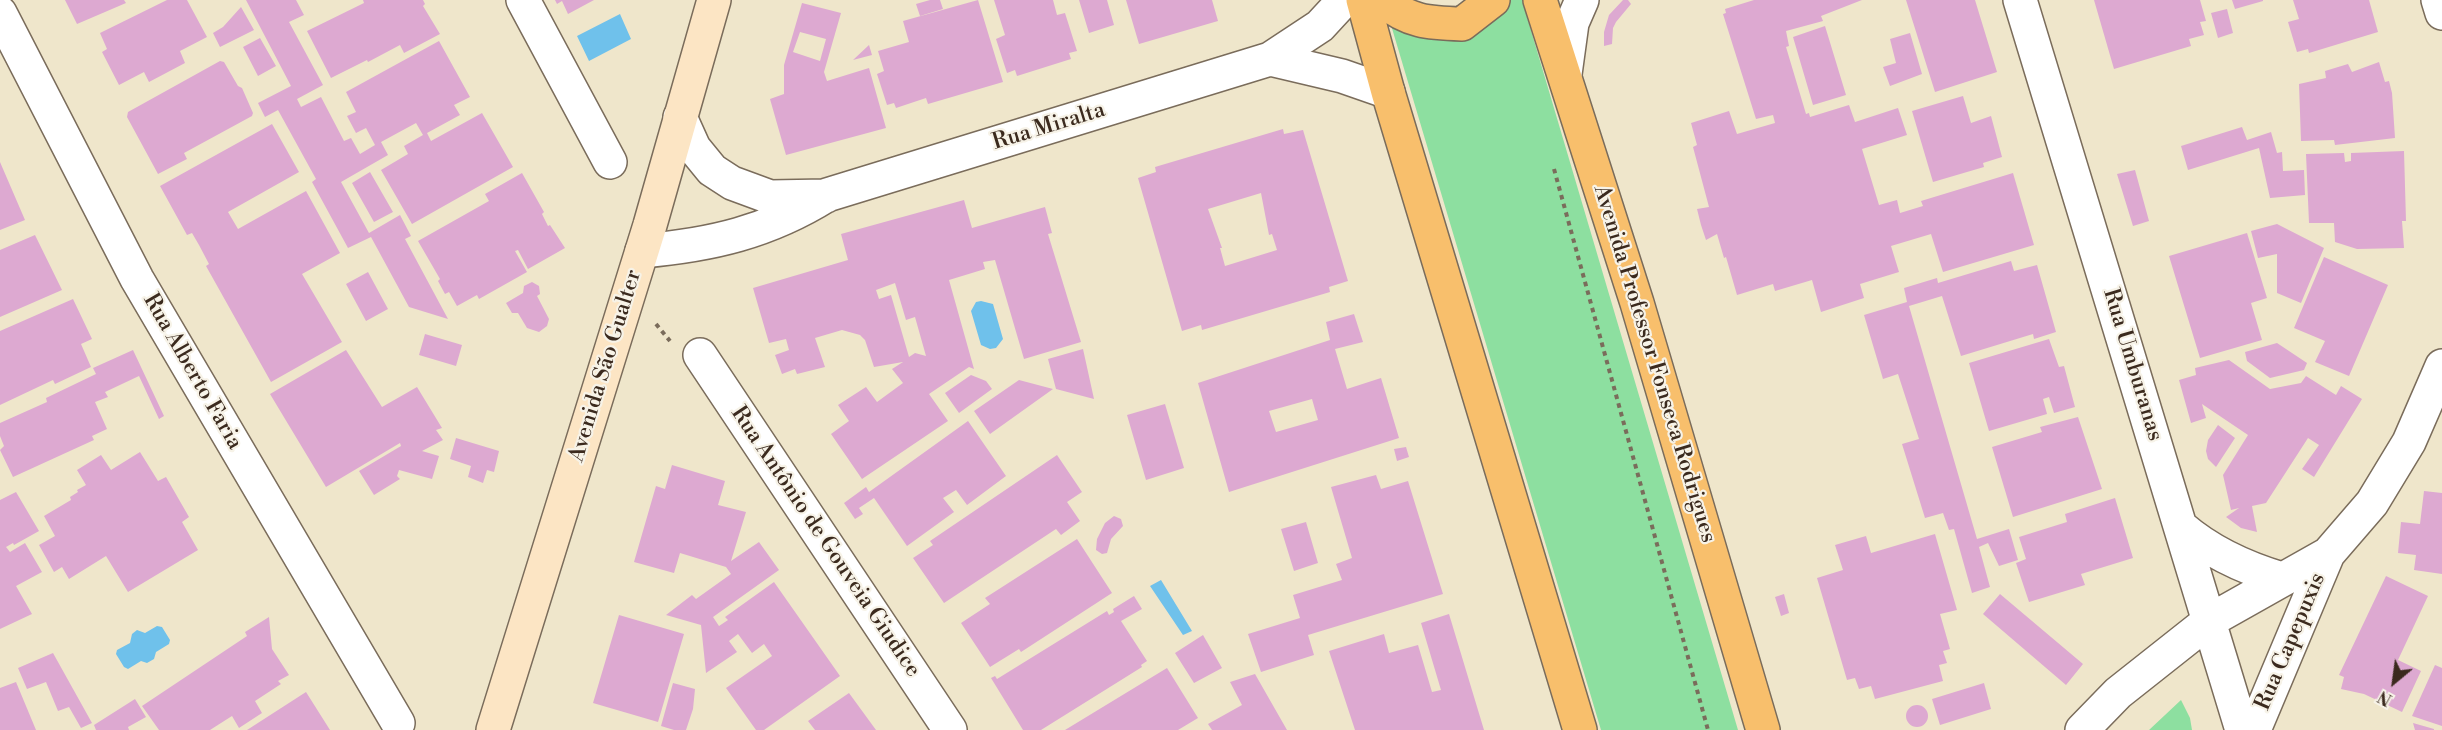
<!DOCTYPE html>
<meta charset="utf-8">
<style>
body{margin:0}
#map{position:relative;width:2442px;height:730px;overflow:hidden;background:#efe6cb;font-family:"Libre Bodoni",serif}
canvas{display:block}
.north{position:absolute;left:2364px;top:652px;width:60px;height:60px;-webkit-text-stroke:4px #f7f3e8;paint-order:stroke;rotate:209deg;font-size:16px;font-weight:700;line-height:24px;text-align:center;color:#3b2a1e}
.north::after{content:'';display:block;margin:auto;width:21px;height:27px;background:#3b2a1e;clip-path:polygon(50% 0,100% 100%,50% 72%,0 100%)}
</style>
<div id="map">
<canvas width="2442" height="730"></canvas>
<div class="north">N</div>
</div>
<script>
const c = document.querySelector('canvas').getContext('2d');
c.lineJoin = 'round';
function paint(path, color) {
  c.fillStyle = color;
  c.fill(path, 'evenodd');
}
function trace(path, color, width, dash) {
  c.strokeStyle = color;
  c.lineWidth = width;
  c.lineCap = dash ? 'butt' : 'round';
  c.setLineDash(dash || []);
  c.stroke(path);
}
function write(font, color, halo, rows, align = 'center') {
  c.font = font + ' "Libre Bodoni",serif';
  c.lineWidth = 4.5;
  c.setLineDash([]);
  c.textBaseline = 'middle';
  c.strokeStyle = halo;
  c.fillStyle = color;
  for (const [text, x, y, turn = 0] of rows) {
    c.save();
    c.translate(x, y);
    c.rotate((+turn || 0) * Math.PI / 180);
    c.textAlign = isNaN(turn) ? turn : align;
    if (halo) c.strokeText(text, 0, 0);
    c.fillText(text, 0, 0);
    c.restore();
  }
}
paint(new Path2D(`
 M1510 0H1522L1738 730H1601L1391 25 1493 17Z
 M2181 700 2190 718 2192 730H2149Z`), '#8ddfa0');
paint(new Path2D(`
 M620 14 631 39 589 61 577 36Z
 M981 301 993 304 1003 339 996 348 990 349 981 345 971 311 976 302Z
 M1161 580 1192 631 1183 635 1150 586Z
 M157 626 162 627 170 640 169 644 156 652 154 659 147 663 141 661 128 669 124 667 116 654 117 650 130 643 132 634 137 630 145 633Z`), '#6fc1eb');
paint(new Path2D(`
 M65 0H124L126 3 77 24Z
 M167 0H187L207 37 180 51 185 63 149 82 144 72 119 85 102 52 107 49 100 33Z
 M246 0H296L304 15 289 22 323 85 297 99 301 107 321 97 344 141 351 138 360 154 375 145 366 128 356 133 347 116 356 112 346 92 439 41 470 97 454 105 460 115 427 133 431 141 482 113 513 167 412 224 381 170 408 154 404 146 423 135 416 123 381 142 388 155 341 182 369 233 400 215 411 236 405 239 448 319 409 307 371 237 348 248 312 182 316 179 278 110 265 117 258 103 291 86Z
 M363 0H423L425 4 423 6 440 34 404 53 400 45 368 62 367 60 331 78 307 31 364 3Z
 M555 0H594L568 14 562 1 557 4Z
 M930 0H940L943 9 920 16 916 4Z
 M978 0 1003 82 928 104 926 98 896 108 894 103 887 105 877 74 884 71 878 51 909 42 903 21Z
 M994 0H1053L1057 15 1065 13 1077 51 1069 53 1071 59 1017 76 1015 70 1007 73 996 39 1005 35Z
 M1079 0H1107L1114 25 1089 33Z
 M1126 0H1212L1218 21 1139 44Z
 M1623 0H1628L1631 4 1616 22 1613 28 1612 44 1604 46V32L1609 15Z
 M1754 0H1862L1821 16 1823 21 1786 31 1789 46 1786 47 1806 114 1809 113 1810 117 1849 105 1855 122 1898 108 1907 135 1862 149 1879 205 1897 200 1900 213 1923 206 1921 201 2013 173 2034 245 1943 272 1931 234 1891 246 1899 272 1860 284 1864 298 1821 312 1812 280 1775 291 1773 284 1737 295 1726 257 1724 258 1717 234 1706 240 1701 225 1697 209 1709 207 1693 147 1697 145 1691 123 1729 111 1737 134 1775 123 1773 115 1756 119 1723 14 1726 13 1725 9Z
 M1906 0H1975L1997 72 1935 92Z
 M2094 0H2200L2206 21 2200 22 2204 35 2189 39 2191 46 2114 69Z
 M2232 0H2263V1L2235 9Z
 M2293 0H2369L2378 32 2309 53 2308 49 2297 52 2288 22 2299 19Z
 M802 3 841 13 824 72 827 81 869 68 886 128 786 155 770 99 784 94V65ZM800 32 826 39 820 61 793 52Z
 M241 7 254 30 220 47 213 33 223 27Z
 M2227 9 2233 33 2218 38 2211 13Z
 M1825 26 1846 95 1813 105 1793 37Z
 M1910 33 1922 74 1890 86 1883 67 1896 63 1890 39Z
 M260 38 276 66 258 76 243 47Z
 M869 45 872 55 853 60Z
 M220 61 224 62 238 86 242 88 253 113 252 116 184 153 187 159 158 174 127 117 128 112Z
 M2379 62 2385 82 2389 81 2392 93 2395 138 2335 145 2334 140 2301 141 2299 84 2326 78 2325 71 2348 64 2352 72Z
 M1963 96 1971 123 1991 116 2002 157 1983 163 1984 167 1933 182 1912 111Z
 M272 124 299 172 228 212 238 229 306 191 340 253 302 274 342 342 271 382 206 266 209 264 199 245 192 233 187 235 160 186Z
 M2242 127 2247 140 2271 132 2277 153 2282 152 2283 171 2304 170 2305 195 2270 198 2259 148 2188 170 2181 146Z
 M1283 129 1284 134 1303 130 1348 281 1329 287 1330 292 1202 330 1201 325 1182 331 1138 178 1156 172 1155 167ZM1261 193 1269 235 1272 234 1277 250 1225 266 1220 248H1222L1208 209Z
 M2404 151 2406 221H2402L2404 248 2357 249 2335 242 2334 223H2309L2306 154 2344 153 2345 162 2351 161V153Z
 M0 162 25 220 0 230Z
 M2135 170 2149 221 2133 226 2117 174Z
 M370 172 393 212 374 222 352 183Z
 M522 173 544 212 542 214 548 226 550 225 565 248 528 269 518 250 515 251 527 272 479 299 477 295 457 306 449 292 445 294 438 281 440 279 418 241 489 201 485 194Z
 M964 200 972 228 1045 207 1052 233 1048 234 1081 342 1024 359 995 260 983 262 985 269 949 280 974 369 969 367 929 394 948 421 862 479 831 434 849 421 838 405 866 387 877 402 903 383 892 369 903 362 874 367 865 340 860 335 842 330 815 338 825 367 797 374 795 369 782 374 775 355 789 350 786 339 769 343 753 288 848 260 841 234ZM895 283 906 320 915 317 926 356 915 353 909 357 891 295 879 299 876 290Z
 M2277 224 2324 248 2301 303 2277 293V254L2258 258 2251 231Z
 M2247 233 2267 298 2251 303 2262 340 2200 358 2169 256Z
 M35 235 62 290 0 317V250Z
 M2324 257 2388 285 2349 376 2315 362 2325 341 2294 328Z
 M2011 261 2014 271 2037 265 2056 332 2034 339 2033 334 1961 356 1942 296 1909 306 1977 539 2009 529 2018 560 1999 566 1988 543 1979 547 1990 587 1972 593 1954 529 1949 530 1943 513 1925 518 1902 444 1919 439 1898 374 1883 379 1864 315 1907 302 1904 288 1937 278 1938 283Z
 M368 272 388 309 366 321 346 284Z
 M532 282 539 286 540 294 537 296 549 319 547 326 539 332 527 328 518 313H512L506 303 523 293 524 286Z
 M73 299 92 339 81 344 91 367 55 384 53 380 0 405V331Z
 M1354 314 1363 342 1335 349 1347 389 1381 378 1399 438 1229 492 1198 383 1330 340 1326 322ZM1312 399 1318 420 1276 432 1269 411Z
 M425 334 462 345 456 366 419 355Z
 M2049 339 2059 367 2064 366 2075 407 2054 413 2049 397 2043 399 2047 414 1989 431 1969 363Z
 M2277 343 2307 363 2304 370 2270 378 2247 361 2245 352Z
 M1083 349 1094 399 1056 389 1048 359Z
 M133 350 164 416 159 419 139 376 105 392 108 397 95 402 107 429 92 436 94 440 13 477 0 450 4 446 0 436V423L47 402 46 398 96 374 93 368Z
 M346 350 382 407 417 387 442 428 436 430 443 440 422 451 439 456 432 479 399 470 397 476 400 479 374 495 359 471 401 446 400 443 326 487 270 394Z
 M2229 360 2270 389 2301 383 2306 376 2336 395 2341 386 2362 399 2314 477 2302 469 2319 445 2308 438 2266 503 2252 506 2257 532 2241 528 2226 517 2239 508 2231 510 2223 475 2248 435 2202 404 2206 418 2191 423 2179 380 2196 375 2195 368Z
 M971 375 986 381 992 389 959 413 945 393Z
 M1019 380 1053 389 990 434 974 411Z
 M1165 404 1184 468 1146 480 1127 415Z
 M2078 417 2102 489 2013 517 1992 447 2042 432 2040 427Z
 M968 421 1006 476 967 505 956 490 943 498 954 512 907 546 874 498 859 508 863 514 855 519 844 503 866 487 869 492Z
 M2218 425 2235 438 2216 467 2208 459 2206 451 2208 440Z
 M456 438 499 451 494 472 487 470 483 483 468 477 471 466 450 459Z
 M1406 447 1409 457 1397 461 1394 449Z
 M140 452 158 481 166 477 189 517 182 522 198 550 128 592 106 556 69 579 62 567 54 572 39 545 55 536 44 516 71 500 70 497 78 492 77 490 86 485 77 470 101 455 111 470Z
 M1057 455 1082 492 1067 502 1080 521 1061 535 1056 529 944 603 913 558 933 545 930 541Z
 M672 465 725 481 718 505 746 512 731 561 759 542 779 570 713 617 719 626 728 620 725 617 774 582 840 676 764 730H756L726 688 772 656 764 644 752 653 738 634 729 641 737 652 706 673 701 625 666 615 692 595 696 599 731 574 726 567 680 553 674 573 634 562 656 486 665 489Z
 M1376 475 1381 489 1408 481 1443 594 1308 635 1314 655 1261 672 1248 634 1300 618 1293 595 1342 580 1336 564 1352 558 1331 487Z
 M2424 491 2442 493V574L2414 570 2416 555 2398 553 2401 522 2420 524Z
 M16 492 39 531 14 545 13 543 6 547 10 552 25 543 42 572 16 586 32 614 0 629V500Z
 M2115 498 2133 558 2081 574 2085 585 2029 602 2016 563 2026 559 2019 537 2067 522 2065 514Z
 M1114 516 1121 519 1123 526 1111 539 1107 553 1102 554 1096 550 1097 539 1105 523Z
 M1306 522 1318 563 1294 571 1281 529Z
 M1935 534 1957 610 1940 614 1950 649 1943 651 1947 663 1939 665 1943 681 1875 699 1871 686 1859 689 1855 678 1847 680 1817 578 1843 570 1835 545 1866 536 1871 553Z
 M1077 539 1112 593 1021 652 1019 649 990 667 961 623 990 604 985 598Z
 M2386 576 2428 596 2398 660 2421 671 2402 712 2364 694 2341 689 2344 677 2339 675Z
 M1784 594 1789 613 1781 616 1775 597Z
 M2000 594 2083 664 2066 685 1983 614Z
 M1134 596 1142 609 1121 621 1147 661 1141 665 1142 667 1041 730H1023L991 678 995 676 997 679 1107 611 1109 615 1114 612 1113 609Z
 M1449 614 1484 730H1355L1329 651 1384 634 1389 653 1418 645 1432 692 1441 690 1421 623Z
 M619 615 684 634 658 722 593 703Z
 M269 617 272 649 289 675 278 681 281 684 255 701 262 713 239 728 232 716 210 730H159L142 706 247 636 245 632Z
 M1203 635 1222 668 1194 683 1175 653Z
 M53 653 92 723 81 728 69 707 58 711 46 682 27 689 18 668Z
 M2435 665 2442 668V726L2412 716Z
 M1167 668 1198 718 1178 730H1065Z
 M1255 674 1287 730H1212L1208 724 1242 705 1230 682Z
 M16 682 36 730H0V688Z
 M673 683 695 689 693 709 686 730H674L661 726Z
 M1984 683 1991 709 1940 725 1932 699Z
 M306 692 330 730H247Z
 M849 693 876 730H815L808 721Z
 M135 699 146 717 128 727 129 730H96L94 725Z
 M1906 716a11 11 0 1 1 22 0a11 11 0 1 1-22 0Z
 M2413 723 2434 729V730H2415Z`), '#dda9d1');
const street = new Path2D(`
 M523 0 610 162
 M2020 0 2242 730
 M2438 0 2442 13
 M0 13 137 279 398 723
 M1270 59 1342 76 1388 92
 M1565 74 1572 23 1582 0
 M680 117 694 148 712 170 732 183 770 197 826 196
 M642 251C711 245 768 232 827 195L1270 59 1320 26 1344 0
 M700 355 950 730
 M2181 527C2211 553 2245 568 2282 579
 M2082 730 2118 693 2209 621 2328 554
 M2254 730 2328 554 2372 503 2409 442 2442 366`);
const secondary = new Path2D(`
 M493 730 650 225 714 0`);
const highway = new Path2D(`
 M1363 0 1388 92 1580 730
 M1382 0C1409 22 1428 23 1462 24L1493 0
 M1540 0 1637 303 1763 730`);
trace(street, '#7a6c5b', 36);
trace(secondary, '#7a6c5b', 36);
trace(highway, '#7a6c5b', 36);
trace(new Path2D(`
 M1554 169 1708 730
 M656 324 670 341`), '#7a6c5b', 4, [4.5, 4.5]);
trace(street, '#fff', 33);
trace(secondary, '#fce5c4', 33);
trace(highway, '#f8bf6c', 33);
write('22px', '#3b2a1e', '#f7f3e8', [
 ["Rua Miralta",1049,127,-17],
 ["Avenida Professor Fonseca Rodrigues",1654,364,73],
 ["Rua Umburanas",2132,365,73],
 ["Avenida São Gualter",606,366,-73],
 ["Rua Alberto Faria",192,372,60],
 ["Rua Antônio de Gouveia Giudice",825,542,56],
 ["Rua Capepuxis",2291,642,-67]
]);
</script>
